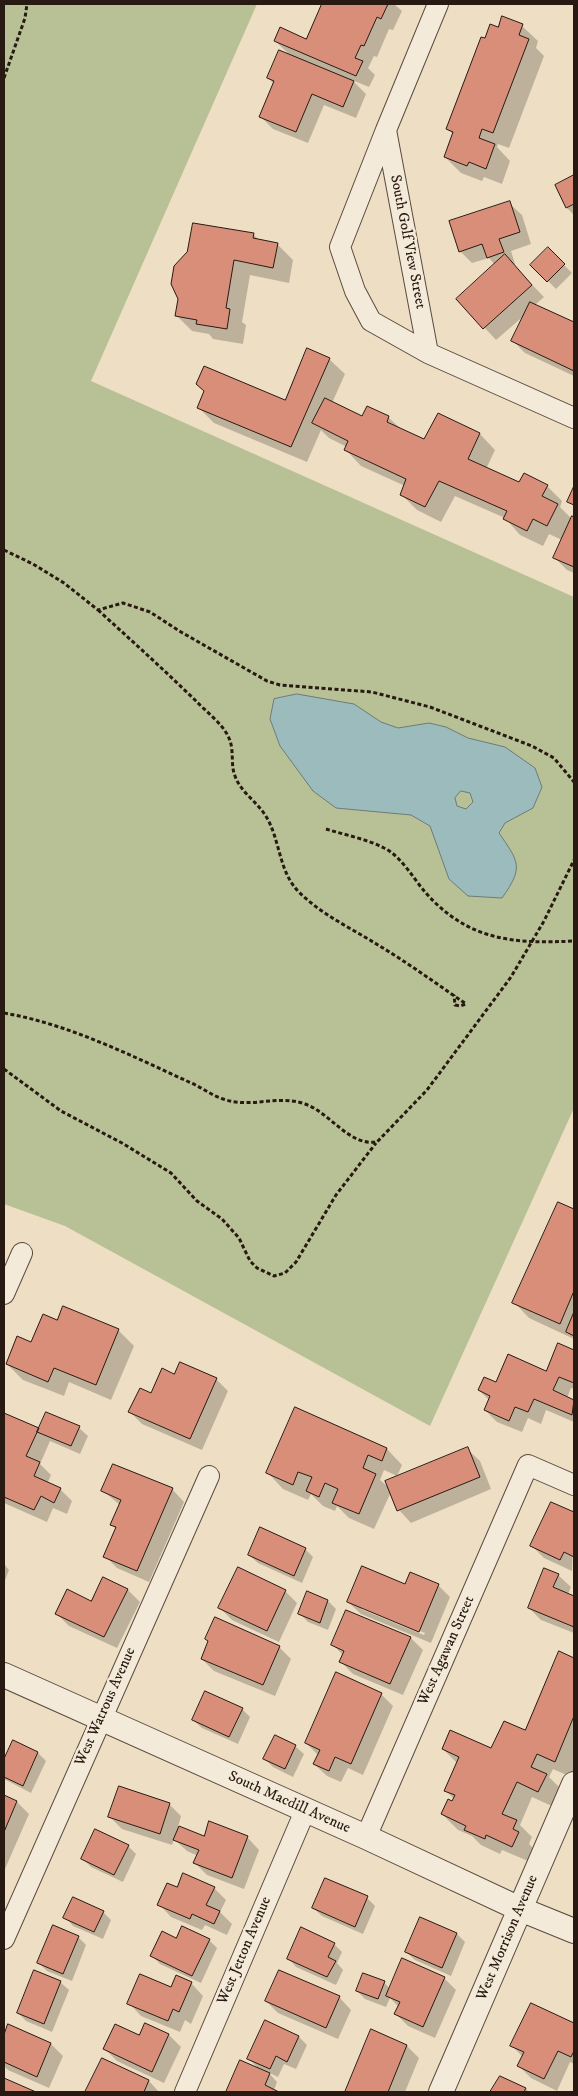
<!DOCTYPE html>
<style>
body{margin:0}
#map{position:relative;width:578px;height:2096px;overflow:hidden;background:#eedec4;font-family:"IM FELL DW Pica",serif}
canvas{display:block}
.frame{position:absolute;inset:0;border:5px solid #281a12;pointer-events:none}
</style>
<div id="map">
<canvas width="578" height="2096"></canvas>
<div class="frame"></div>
</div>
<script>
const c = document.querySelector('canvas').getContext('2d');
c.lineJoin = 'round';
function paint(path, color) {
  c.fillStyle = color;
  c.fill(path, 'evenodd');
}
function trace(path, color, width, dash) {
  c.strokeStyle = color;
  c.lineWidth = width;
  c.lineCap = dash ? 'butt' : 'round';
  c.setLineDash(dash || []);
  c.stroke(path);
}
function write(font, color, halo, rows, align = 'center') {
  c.font = font + ' "IM FELL DW Pica",serif';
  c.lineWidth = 5;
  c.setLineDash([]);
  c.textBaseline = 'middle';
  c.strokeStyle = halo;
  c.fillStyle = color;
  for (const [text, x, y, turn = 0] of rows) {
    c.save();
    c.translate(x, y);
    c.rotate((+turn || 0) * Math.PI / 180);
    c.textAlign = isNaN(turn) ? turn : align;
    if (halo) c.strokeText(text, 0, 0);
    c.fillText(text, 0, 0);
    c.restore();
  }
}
paint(new Path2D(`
 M4 4H257L91 381 574 597V1108L430 1426 65 1226 4 1204Z`), '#b8c195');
const water = new Path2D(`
 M297 694 354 704 381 722 398 728 429 723 446 727 468 738 505 747 535 768 542 787 533 808 505 823 499 833C519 862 524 867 502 898L468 896 449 879 430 826 411 815 336 808 313 791 280 746 270 719 274 699ZM461 791 470 793 473 802 466 809 457 806 455 798Z`);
paint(water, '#9cbbbc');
trace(water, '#6e7b78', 1);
paint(new Path2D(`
 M323 4H394L402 11 393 30 389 29 377 57 374 56 368 68 375 75 369 87 352 80 366 94 356 118 324 105 308 143 273 129 260 116 274 84 268 78 291 56 275 41H307Z
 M503 18 522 26 538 41 536 48 544 56 509 148 498 144 497 147 510 161 502 184 484 177 482 181 461 173 445 157 454 135 447 129 485 40 498 29Z
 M574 177V215L567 208 556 186Z
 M509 203 522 215 531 244 511 251 515 264 513 265 544 297 535 305 574 324V376L525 353 513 341 526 314 496 340 458 299 495 265 489 258 472 263 460 251Z
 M253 234 260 241 277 244 293 260 289 283 250 275 242 322 246 325 243 344 213 339 209 334 192 331 176 315 179 298Z
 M548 249 572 273 556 289 532 265Z
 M329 359 345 374 332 403 363 418 388 417 401 429 425 440 438 415 480 434 495 450 486 469 520 484 547 486 562 501 560 507 572 519 574 518V573L567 570 555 558 562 540 549 534 543 546 520 535 505 518 455 496 441 522 417 510 401 494 405 486 361 466 346 450 347 447 329 438 321 430 307 462 214 423 198 407 205 392 197 384 285 402Z
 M558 1203 574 1211V1339L529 1318 514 1302Z
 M58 1321 118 1330 134 1346 111 1400 69 1382 64 1396 23 1380 7 1364Z
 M559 1345 574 1352V1389L571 1388 567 1398 574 1401V1422L546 1410 541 1424 528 1418 522 1432 497 1422 485 1410 489 1400 479 1390 547 1373Z
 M216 1379 228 1391 202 1450 142 1424 130 1412 152 1394Z
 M4 1414 38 1429 79 1428 88 1436 80 1454 50 1441 40 1464 51 1475 47 1484 60 1489 72 1501 67 1514 53 1508 47 1522 4 1503Z
 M387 1449 402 1465 397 1476 384 1470 380 1480 390 1489 467 1449 480 1461 491 1489 411 1523 399 1510 391 1492 374 1529 349 1518 337 1506 335 1511 323 1506 311 1494 308 1500 283 1489 268 1473Z
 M172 1489 184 1502 149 1582 117 1568 105 1556 116 1529 111 1524 120 1505 103 1491Z
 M551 1503 574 1514 572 1571 544 1558 531 1545Z
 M305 1549 313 1557 302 1583 258 1563 249 1555Z
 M4 1564 9 1570 4 1583Z
 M558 1575 571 1587 568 1594 574 1597V1633L541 1620 529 1608Z
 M438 1585 450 1597 431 1643 361 1614 348 1602ZM361 1607 425 1633 424 1635 361 1609Z
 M128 1590 140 1602 117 1648 69 1626 56 1613Z
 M285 1591 297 1603 279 1642 232 1620 220 1608Z
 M307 1593 328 1601 336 1609 328 1630 308 1622 299 1613Z
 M347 1611 411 1638 423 1650 403 1695 353 1674 341 1662 344 1656 333 1645Z
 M279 1647 291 1659 275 1696 214 1671 202 1659Z
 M560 1653 574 1659V1769L571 1777 553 1769 549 1777 562 1790 554 1807 532 1797 520 1825 532 1837 529 1844 534 1849 528 1861 502 1850 500 1854 481 1845 472 1836 458 1830 442 1814 454 1799 446 1791 458 1764 443 1749 492 1750 526 1732Z
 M381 1694 393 1706 363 1775 348 1768 341 1782 327 1776 314 1764 319 1756 306 1743Z
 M242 1709 250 1717 238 1744 202 1728 193 1720Z
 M13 1742 38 1753 46 1761 31 1793 4 1779V1762Z
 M295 1746 304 1754 293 1777 273 1767 265 1759Z
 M4 1796 17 1802 29 1814 5 1869Z
 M169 1804 181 1816 178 1827 205 1837H247L259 1850 244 1889 207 1875 195 1863 198 1856 187 1851 174 1839 172 1845 122 1829 110 1817Z
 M128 1846 136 1854 123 1882 91 1867 82 1858Z
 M214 1888 226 1900 220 1912 232 1924 227 1935 205 1925 202 1930 171 1917 159 1904 177 1889Z
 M367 1898 375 1906 363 1934 322 1916 313 1908Z
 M103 1912 111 1920 103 1939 73 1926 65 1917Z
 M420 1919 457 1934 465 1942 451 1976 415 1960 406 1952Z
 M78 1937 86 1945 72 1981 47 1971 39 1963Z
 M176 1939 209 1940 217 1948 201 1983 160 1964 152 1956Z
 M334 1944 342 1952 337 1963 343 1970 336 1985 296 1967 288 1958Z
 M444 1978 456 1990 435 2038 408 2026 396 2014 399 2007 390 1998 386 2007 365 1999 357 1991 384 1982 390 1989Z
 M60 1982 69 1990 52 2032 26 2021 18 2013Z
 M191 1983 203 1996 191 2024 185 2020 180 2032 141 2016 129 2003Z
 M339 1997 351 2010 338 2039 278 2013 266 2001Z
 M531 2004 574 2025V2064L570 2062 557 2091 531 2078 519 2066 523 2057 512 2046Z
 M9 2026 51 2044 63 2056 49 2088 8 2070 4 2066V2038Z
 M372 2031 407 2046 419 2058 405 2092H347Z
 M169 2035 181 2047 164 2083 117 2061 105 2049 140 2037Z
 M299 2037 307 2045 296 2069 284 2064 278 2077 268 2072 277 2082 274 2090 279 2092H228L241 2062 259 2069 249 2059Z
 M102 2060 149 2081 159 2092H86Z
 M501 2078 526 2089 529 2092H492Z`), '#0003');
const building = new Path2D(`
 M322 4H388L381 19 377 17 364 46 361 45 355 58 363 61 356 76 274 41 280 27 306 39Z
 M502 16 523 24 519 35 529 39 493 133 482 129 479 138 495 144 486 169 469 162 467 166 444 157 453 132 446 129 481 37 485 38 490 24 498 27Z
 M279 50 354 81 343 107 312 94 296 132 259 117 274 81 267 78Z
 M574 175V204L566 208 555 185Z
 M510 201 520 232 499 239 504 252 487 258 482 244 459 252 449 221Z
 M193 223 254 233 253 238 278 243 273 268 234 260 226 308 230 309 227 329 196 324 197 320 175 316 178 299 171 284 174 266 187 252Z
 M548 247 565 264 547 282 530 265Z
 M505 254 532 285 483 329 456 299Z
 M530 302 574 322V371L511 341Z
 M307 348 330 358 291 447 197 408 204 391 196 384 204 366 285 400Z
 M325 398 362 416 367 406 389 416 387 422 424 439 438 413 480 433 468 459 519 482 524 473 548 485 542 496 558 504 547 526 533 519 527 531 503 519 507 511 439 481 425 507 400 495 406 479 344 450 348 441 312 423Z
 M574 486V505L567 502Z
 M572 516 574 517V567L553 558Z
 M558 1202 574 1209V1291L560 1324 512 1303Z
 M63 1306 119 1329 96 1385 54 1368 48 1382 6 1364 17 1336 31 1342 43 1314 57 1320Z
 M574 1312V1336L566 1332Z
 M558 1343 574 1350V1383L559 1377 553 1390 574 1400 572 1415 534 1399 528 1412 515 1407 509 1421 484 1410 490 1396 478 1390 484 1377 496 1382 508 1354 546 1371Z
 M180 1362 217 1378 190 1439 128 1412 140 1388 151 1393 162 1368 174 1374Z
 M295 1407 387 1448 382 1461 368 1455 363 1468 376 1474 359 1514 332 1503 338 1489 325 1483 319 1497 306 1491 312 1477 298 1472 293 1485 266 1473Z
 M46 1412 80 1426 71 1446 37 1432Z
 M4 1413 39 1428 26 1456 40 1462 34 1476 61 1488 54 1503 41 1496 34 1510 4 1497Z
 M468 1447 480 1477 397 1511 385 1481Z
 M113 1464 173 1488 137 1571 103 1557 116 1527 110 1525 121 1500 101 1491Z
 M551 1502 574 1512V1557L564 1552 560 1560 530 1546Z
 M260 1527 306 1548 294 1576 248 1555Z
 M362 1566 405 1584 410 1572 439 1584 419 1632 347 1602Z
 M238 1567 286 1590 267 1631 218 1608Z
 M544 1568 559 1574 553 1587 574 1596V1627L528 1608Z
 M103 1577 128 1589 104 1637 55 1614 67 1589 91 1601Z
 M307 1591 328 1600 320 1623 298 1614Z
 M346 1610 411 1637 390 1684 339 1662 344 1651 331 1645Z
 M215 1617 280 1646 263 1685 201 1659 208 1641 205 1639Z
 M559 1651 574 1658V1716L555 1762 537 1754 531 1767 547 1774 538 1792 517 1782 502 1814 517 1820 513 1829 519 1832 512 1847 486 1835 485 1839 464 1830 466 1826 441 1814 448 1799 452 1801 455 1795 444 1791 459 1757 442 1749 450 1730 491 1748 504 1721 525 1730Z
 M336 1672 382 1693 351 1764 335 1757 329 1771 313 1764 320 1750 305 1743Z
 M205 1691 243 1708 229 1737 192 1720Z
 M275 1735 296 1745 285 1769 263 1759Z
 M13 1740 38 1752 23 1786 4 1777V1759Z
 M119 1786 170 1803 160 1834 108 1817Z
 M4 1795 17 1801 4 1832Z
 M209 1821 248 1836 232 1878 193 1863 199 1850 173 1840 179 1826 204 1836Z
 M95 1829 129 1845 114 1875 81 1859Z
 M183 1873 215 1887 206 1905 220 1911 214 1924 192 1914 190 1919 157 1905 167 1883 177 1887Z
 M325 1878 368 1896 355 1927 312 1908Z
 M73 1897 104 1911 94 1932 63 1918Z
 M420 1917 457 1933 442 1968 405 1952Z
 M53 1925 79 1936 63 1974 37 1963Z
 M182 1926 210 1939 192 1976 150 1956 162 1931 176 1938Z
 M301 1927 335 1943 328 1957 336 1961 327 1977 287 1959Z
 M402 1958 445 1977 423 2027 394 2014 400 2002 386 1996Z
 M34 1970 61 1981 44 2024 17 2013Z
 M279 1970 340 1996 326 2028 265 2001Z
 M363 1973 385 1981 378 1999 356 1991Z
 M140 1974 171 1987 176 1975 192 1982 179 2012 173 2009 168 2021 127 2004Z
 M531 2003 574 2023V2051L571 2057 558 2051 544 2079 517 2066 524 2052 510 2046Z
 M265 2020 299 2036 287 2062 276 2056 270 2069 247 2059Z
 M145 2023 169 2034 152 2072 103 2049 115 2024 139 2035Z
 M8 2024 51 2043 37 2077 4 2062V2035Z
 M371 2029 407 2045 388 2092H345Z
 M102 2058 149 2080 144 2092H85Z
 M240 2060 270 2073 265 2085 279 2092H226Z
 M500 2076 526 2088 524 2092H490Z
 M4 2078 36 2092H4Z`);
paint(building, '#d88e79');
trace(building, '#281a12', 1);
const minor = new Path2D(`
 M386 130 340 247 355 291 371 321 428 353 574 418
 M428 353 386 130 438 4
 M4 1294 22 1253
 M366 1837 528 1465 574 1485
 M4 1939 209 1476
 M185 2092 305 1811`);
const tertiary = new Path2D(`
 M4 1675 366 1837 520 1909 574 1931
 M441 2092 574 1784`);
trace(minor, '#5a4b3e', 22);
trace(tertiary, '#5a4b3e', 26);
trace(new Path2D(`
 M4 78 25 18 27 4
 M4 550 33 564 64 583 98 610 123 603 150 612 181 632 267 681 280 685 372 692 430 707 532 746 554 758 574 782
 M98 610C131 640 163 669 195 700 205 711 221 722 228 736 235 749 230 764 235 776 241 793 258 802 267 818 280 841 279 870 297 890 320 914 351 928 378 945 408 963 437 984 466 1004L460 1006 455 1005 454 995
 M326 829C345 835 367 839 384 848 401 856 413 878 425 892 468 941 514 944 574 941
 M4 1013C68 1024 130 1055 189 1082 201 1087 211 1095 223 1099 251 1109 278 1094 305 1104 331 1113 348 1146 377 1142L427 1090 511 977 544 921 574 860
 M4 1069 61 1111 122 1143 171 1173 197 1201 222 1219 239 1238 250 1261 257 1268 274 1276 285 1273 296 1262 336 1195 376 1143`), '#281a12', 3, [4, 2.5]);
trace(minor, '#f4ead9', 20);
trace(tertiary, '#f4ead9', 24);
write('15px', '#281a12', '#f4ead9', [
 ["South Golf View Street",407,242,79],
 ["West Agawan Street",447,1651,-66],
 ["West Watrous Avenue",106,1707,-66],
 ["South Macdill Avenue",289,1803,24],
 ["West Morrison Avenue",508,1938,-67],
 ["West Jetton Avenue",245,1951,-67]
]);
</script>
